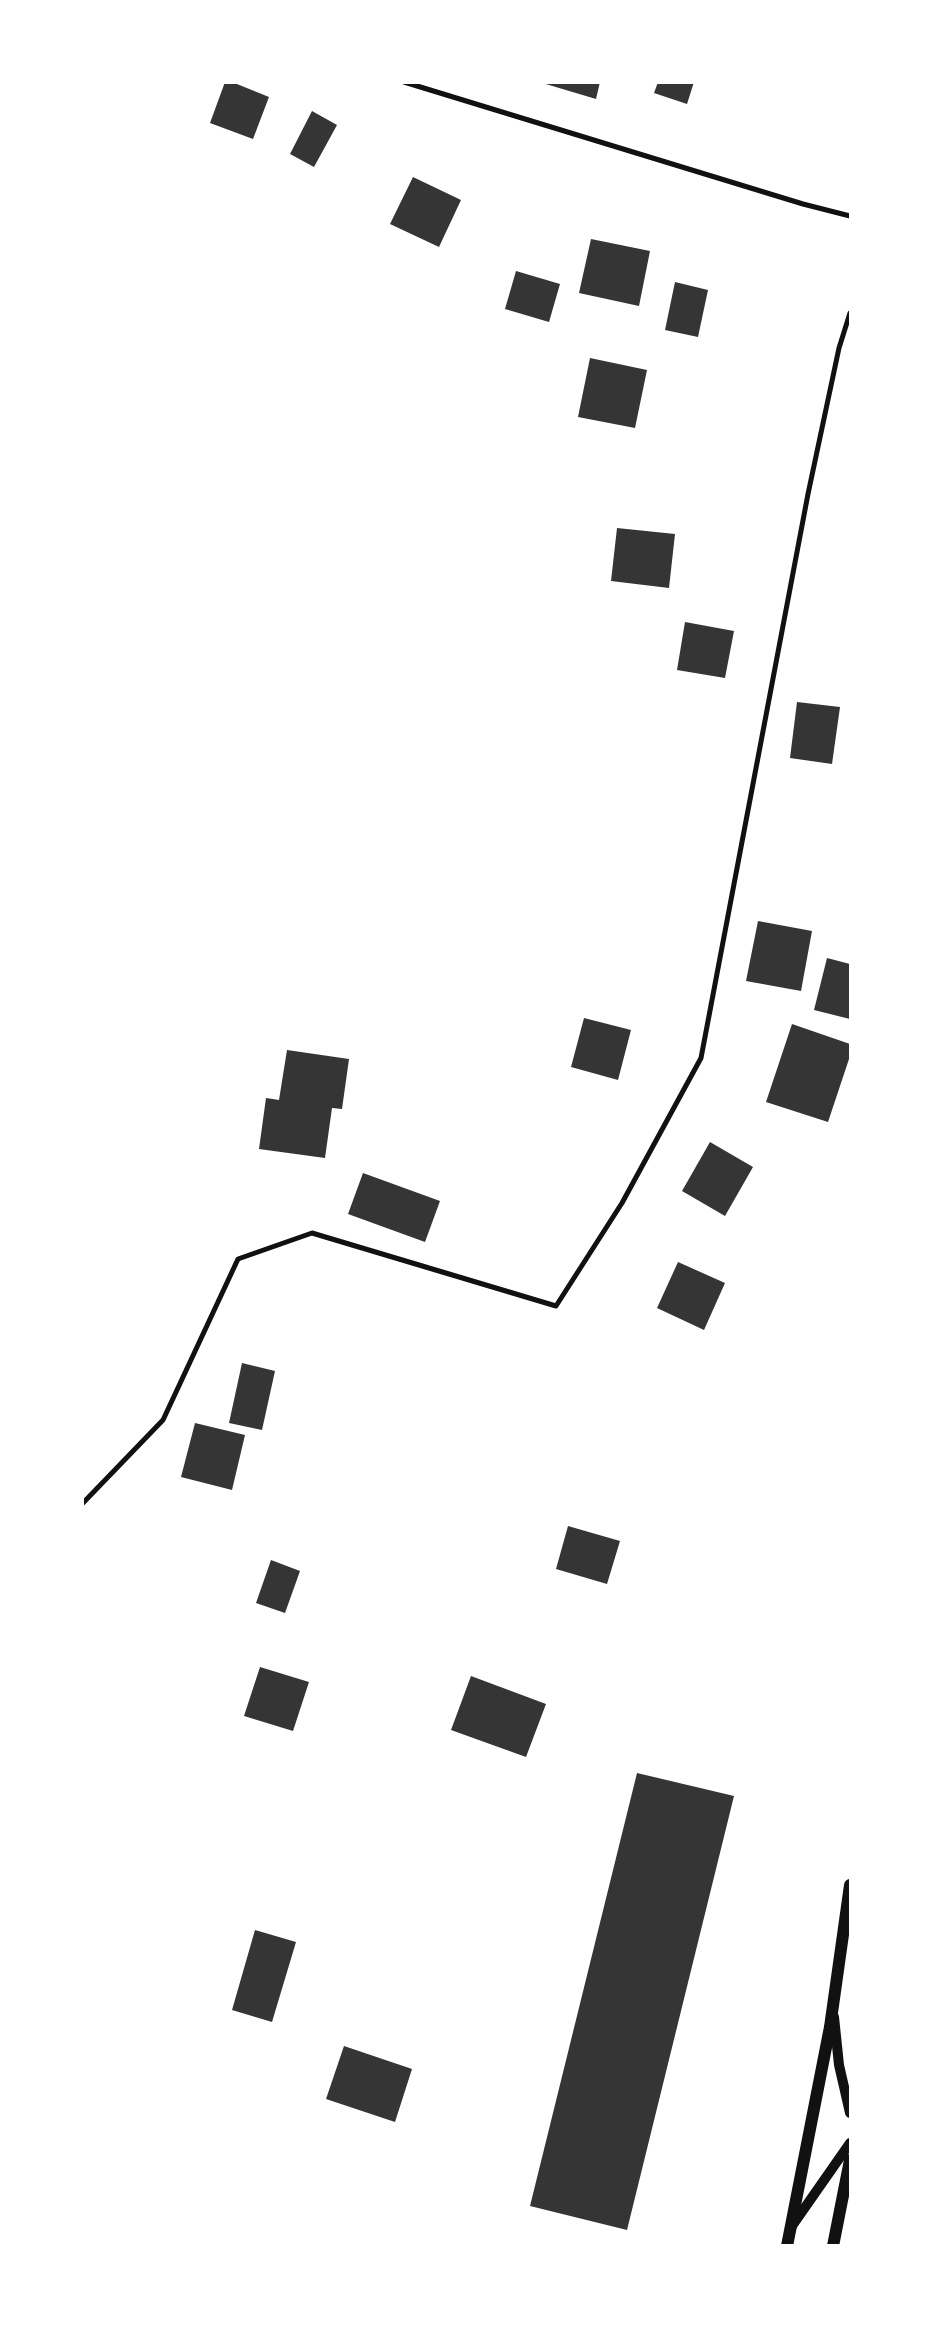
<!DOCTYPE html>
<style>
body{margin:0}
#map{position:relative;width:933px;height:2328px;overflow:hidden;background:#fff;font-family:Helvetica,sans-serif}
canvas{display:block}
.frame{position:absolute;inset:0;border:84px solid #fff;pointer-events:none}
</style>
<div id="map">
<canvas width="933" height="2328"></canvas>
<div class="frame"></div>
</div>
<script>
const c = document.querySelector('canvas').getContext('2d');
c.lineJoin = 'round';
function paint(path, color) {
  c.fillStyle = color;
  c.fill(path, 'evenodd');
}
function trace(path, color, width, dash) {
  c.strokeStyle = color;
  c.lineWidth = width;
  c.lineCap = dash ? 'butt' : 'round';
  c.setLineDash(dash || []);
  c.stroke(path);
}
paint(new Path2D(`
 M225 82H232L269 97 253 139 210 123Z
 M539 82H600L596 99Z
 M658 82H694L687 104 654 93Z
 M312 111 337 125 314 167 290 154Z
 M413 177 461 200 439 247 390 224Z
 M591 239 650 251 639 306 579 293Z
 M516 271 560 284 549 322 505 309Z
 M675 282 708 290 698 337 665 330Z
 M590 358 647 370 635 428 578 417Z
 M617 528 675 534 669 588 611 581Z
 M685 622 734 631 725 678 677 670Z
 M797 702 840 707 832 764 790 758Z
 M758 921 812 931 801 991 746 981Z
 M827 958 850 964V1019L814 1010Z
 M584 1018 631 1030 618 1080 571 1067Z
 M792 1024 850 1044V1056L828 1122 766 1102Z
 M287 1050 349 1059 342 1109 332 1108 325 1158 259 1149 266 1098 279 1100Z
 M710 1142 753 1167 725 1216 682 1191Z
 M363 1173 440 1201 425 1242 348 1214Z
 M678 1262 725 1283 704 1330 657 1308Z
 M242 1363 275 1371 262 1430 229 1423Z
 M195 1423 245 1435 232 1490 181 1477Z
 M568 1526 620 1541 607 1584 556 1569Z
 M271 1560 300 1571 285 1613 256 1603Z
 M260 1667 309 1682 293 1731 244 1716Z
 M471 1676 546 1704 526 1757 451 1730Z
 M637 1773 734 1796 627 2230 530 2206Z
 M255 1930 296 1942 272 2022 232 2010Z
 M344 2046 412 2069 395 2122 326 2099Z`), '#353535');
trace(new Path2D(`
 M404 82 803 204 850 216
 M82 1504 163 1420 238 1259 312 1233 556 1306 622 1203 701 1058 808 494 839 348 850 313`), '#111', 5);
trace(new Path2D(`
 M834 2017 839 2065 850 2113
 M792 2226 850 2143`), '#111', 10);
trace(new Path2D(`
 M787 2246 830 2027 850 1885
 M833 2246 850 2160`), '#111', 12);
</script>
